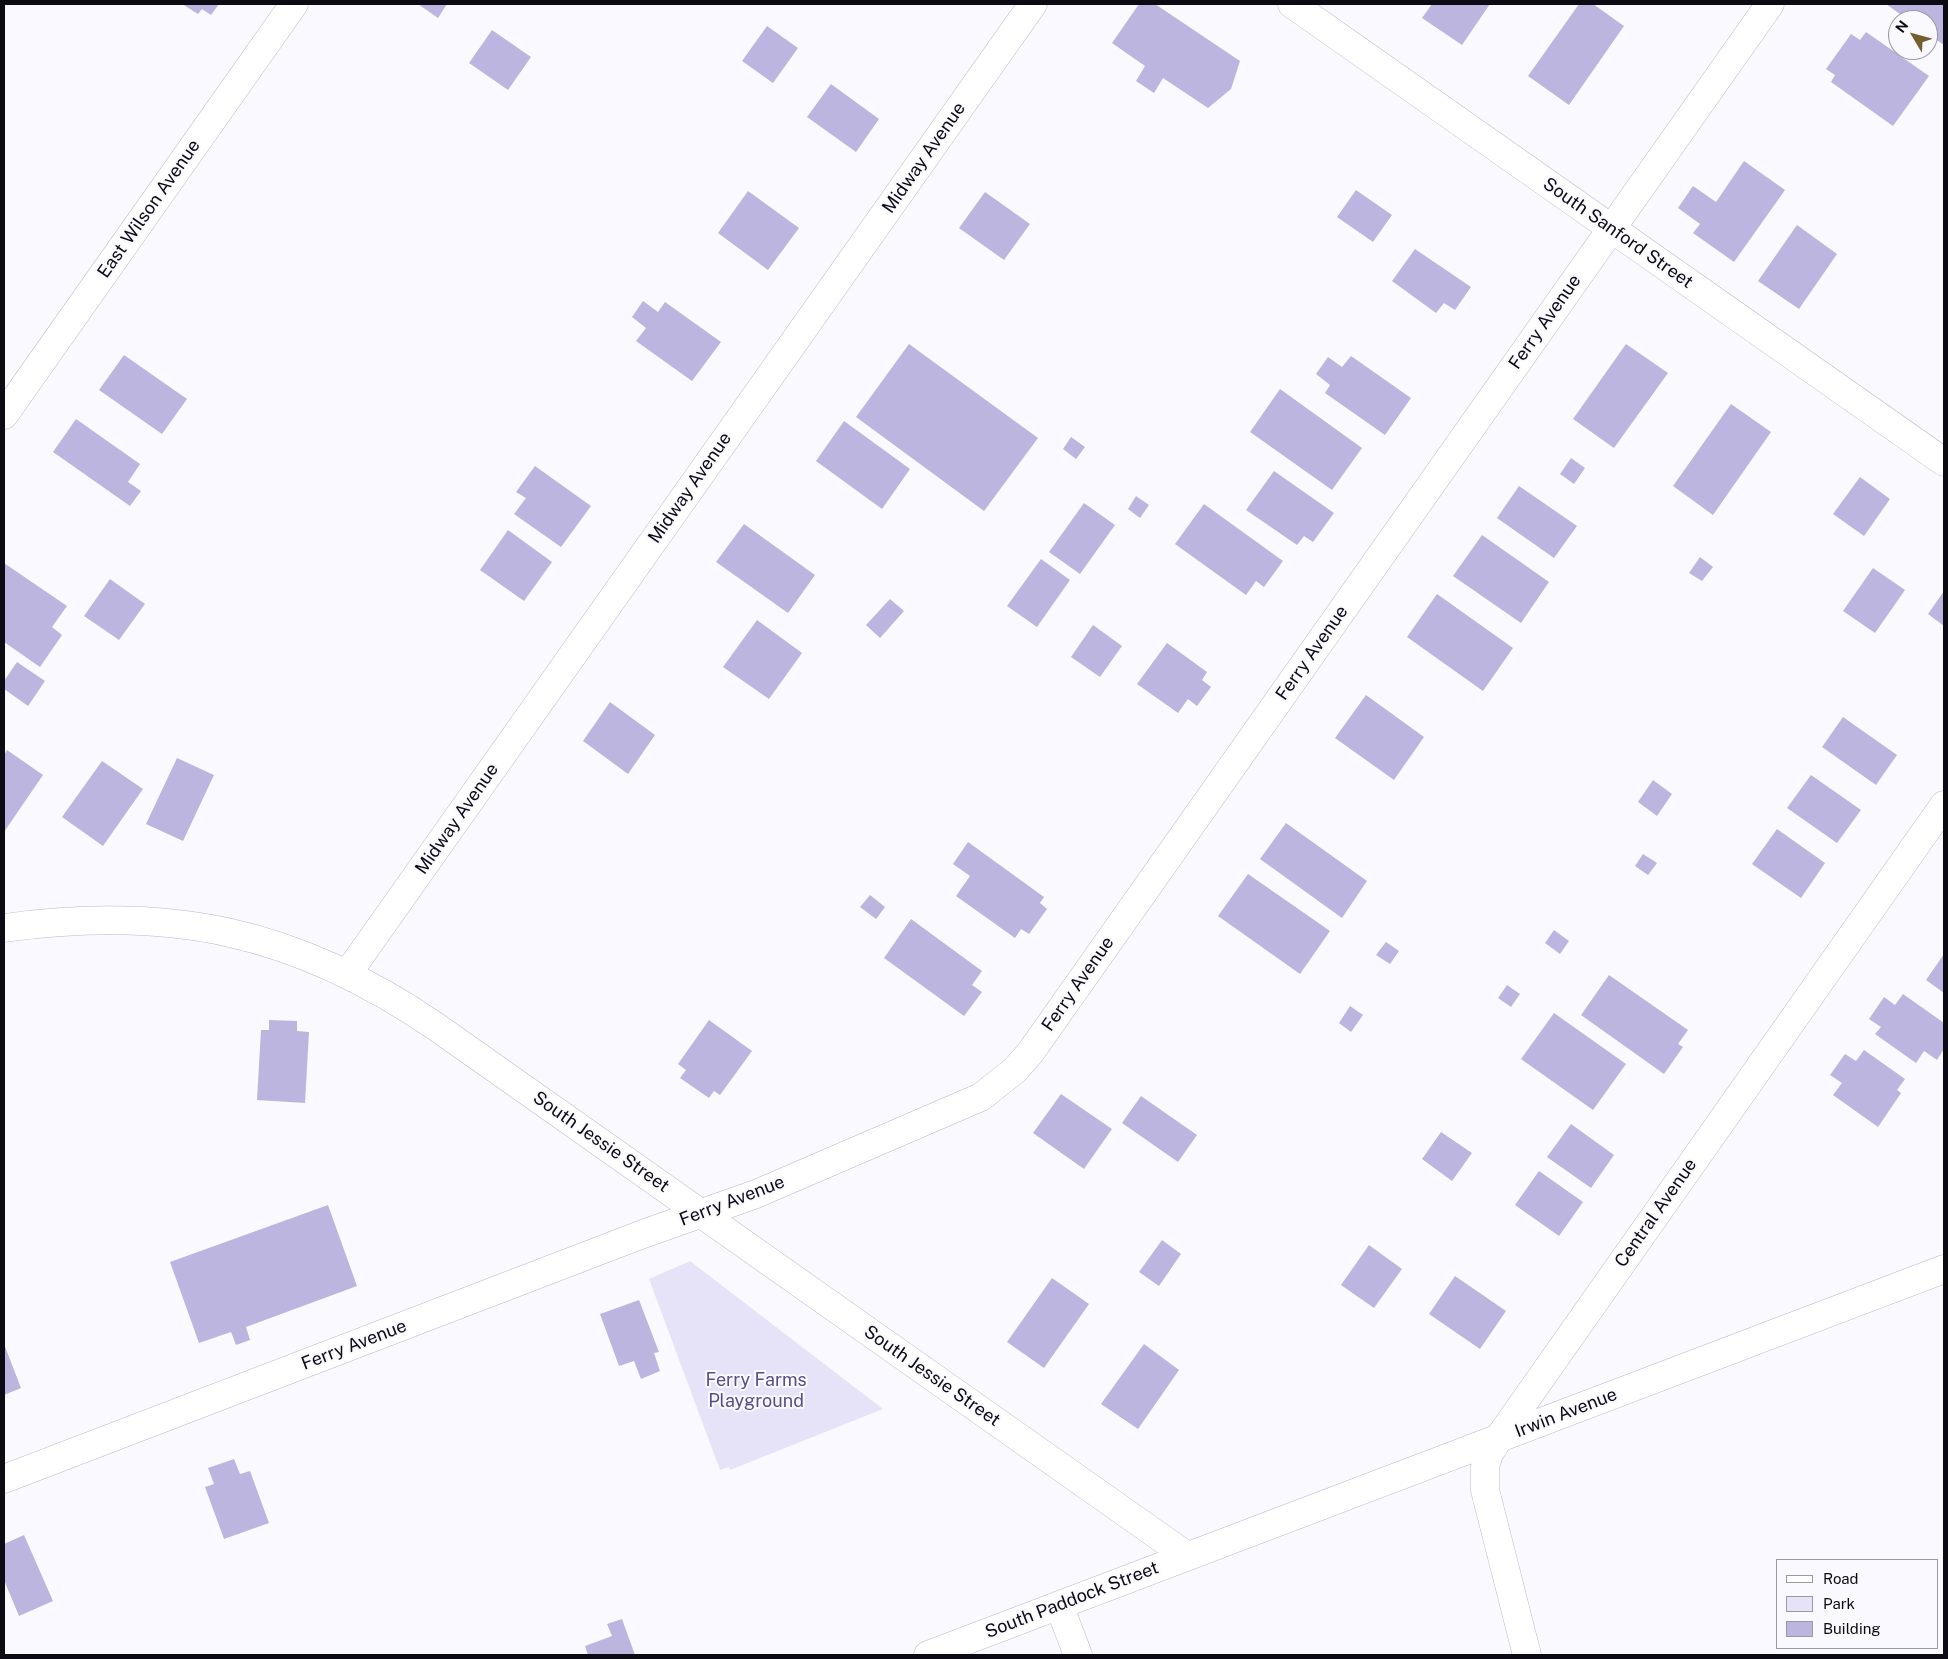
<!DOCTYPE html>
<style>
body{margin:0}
#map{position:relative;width:1948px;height:1659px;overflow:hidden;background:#faf9ff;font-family:"Public Sans",sans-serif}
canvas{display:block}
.frame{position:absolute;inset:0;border:5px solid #0c0a13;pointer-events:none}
.legend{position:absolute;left:1776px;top:1559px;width:162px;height:90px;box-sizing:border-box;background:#faf9ff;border:1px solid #9b99a1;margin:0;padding:6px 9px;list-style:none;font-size:15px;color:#0c0a13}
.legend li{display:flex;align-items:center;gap:10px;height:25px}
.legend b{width:25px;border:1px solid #9b99a1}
.north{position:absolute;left:1888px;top:10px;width:50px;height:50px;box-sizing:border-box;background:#faf9ff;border:1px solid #9b99a1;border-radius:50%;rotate:307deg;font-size:14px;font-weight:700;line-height:20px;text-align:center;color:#0c0a13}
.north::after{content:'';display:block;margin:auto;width:18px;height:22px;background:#765f2f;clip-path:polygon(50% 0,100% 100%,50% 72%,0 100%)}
</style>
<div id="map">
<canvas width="1948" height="1659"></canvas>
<div class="frame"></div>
<ul class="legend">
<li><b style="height:6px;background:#fff"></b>Road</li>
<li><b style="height:14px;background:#e6e3f9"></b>Park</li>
<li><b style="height:14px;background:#bcb5e0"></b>Building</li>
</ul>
<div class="north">N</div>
</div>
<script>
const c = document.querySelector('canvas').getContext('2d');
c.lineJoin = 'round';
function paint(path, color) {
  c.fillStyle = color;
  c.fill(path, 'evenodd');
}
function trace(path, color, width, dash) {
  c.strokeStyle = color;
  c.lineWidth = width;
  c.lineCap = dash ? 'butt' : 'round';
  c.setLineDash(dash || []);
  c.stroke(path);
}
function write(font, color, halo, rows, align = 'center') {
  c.font = font + ' "Public Sans",sans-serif';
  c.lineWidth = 4;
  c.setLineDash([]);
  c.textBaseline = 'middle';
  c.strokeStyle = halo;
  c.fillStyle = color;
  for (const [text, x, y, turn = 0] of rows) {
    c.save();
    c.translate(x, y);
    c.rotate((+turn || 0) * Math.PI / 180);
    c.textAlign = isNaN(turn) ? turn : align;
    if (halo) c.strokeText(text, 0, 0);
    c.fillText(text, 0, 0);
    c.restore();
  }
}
paint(new Path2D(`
 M690 1261 883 1409 730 1470 729 1467 720 1470 649 1279Z`), '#e6e3f9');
paint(new Path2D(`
 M182 4H219L211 15 202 9 198 14Z
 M418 4H447L438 18Z
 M1139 4H1155L1240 61 1231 89 1208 108 1163 78 1154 93 1136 81 1145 66 1112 43Z
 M1432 4H1490L1462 45 1422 18Z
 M1579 4H1593L1624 26 1569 105 1528 76Z
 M1886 4H1944V45L1928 34V20H1908Z
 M767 26 798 48 773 83 742 61Z
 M492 30 531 57 508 90 469 63Z
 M1866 32 1929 76 1893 126 1831 82 1835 75 1826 69 1851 34 1860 40Z
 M831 84 879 119 856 152 807 117Z
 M1744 161 1785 190 1734 262 1693 233 1700 224 1678 208 1693 186 1716 202Z
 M1356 190 1392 215 1373 242 1337 217Z
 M748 191 799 228 768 270 718 233Z
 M985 192 1030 224 1004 260 959 228Z
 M1797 225 1837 254 1799 309 1758 281Z
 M1415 249 1471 287 1455 310 1444 303 1436 313 1392 281Z
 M643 301 658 312 665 302 721 342 692 381 636 341 646 328 632 317Z
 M909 344 1038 438 984 511 856 417Z
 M1626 344 1668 373 1614 448 1573 419Z
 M124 355 187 399 162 434 99 390Z
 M1351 356 1411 398 1385 435 1325 393 1330 385 1316 374 1328 357 1342 367Z
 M1280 389 1362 448 1332 490 1250 432Z
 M1731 404 1771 432 1713 515 1673 486Z
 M76 419 140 464 128 482 141 491 130 506 53 452Z
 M844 421 910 469 882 509 816 461Z
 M1071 437 1085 447 1076 459 1063 449Z
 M1571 458 1585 468 1574 484 1560 474Z
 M535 466 591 506 561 547 514 514 526 498 516 492Z
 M1274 471 1334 513 1313 542 1304 536 1297 545 1246 510Z
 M1860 477 1890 499 1864 536 1833 514Z
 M1519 486 1577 526 1554 558 1497 518Z
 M1136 496 1149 505 1140 518 1128 509Z
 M1084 503 1115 525 1080 574 1049 552Z
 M1204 504 1283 561 1264 587 1256 581 1246 595 1175 544Z
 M744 524 815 575 788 613 716 562Z
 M508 530 552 562 524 601 480 570Z
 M1482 535 1549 582 1521 623 1453 576Z
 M1700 557 1713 567 1702 581 1689 573Z
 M1041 559 1070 580 1037 627 1007 606Z
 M4 563 67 606 52 627 62 635 40 667 4 642Z
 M1873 568 1905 590 1875 633 1843 611Z
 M110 579 145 604 119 640 84 616Z
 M1944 591V626L1928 614Z
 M1437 594 1513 648 1483 691 1407 637Z
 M890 599 904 611 880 638 866 625Z
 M757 620 802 653 769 699 723 667Z
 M1093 625 1122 646 1100 677 1071 657Z
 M1167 643 1207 672 1202 680 1211 687 1197 706 1188 699 1178 713 1137 684Z
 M17 662 45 681 28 706 4 689V681Z
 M1366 695 1424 737 1394 780 1335 738Z
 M610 702 655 735 628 774 583 741Z
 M1843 717 1897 755 1876 785 1822 747Z
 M7 750 43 775 4 832V755Z
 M177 758 214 775 183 841 146 824Z
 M102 761 143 789 103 846 62 817Z
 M1811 775 1861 810 1837 843 1787 808Z
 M1653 780 1672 794 1657 816 1638 802Z
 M1286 823 1367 881 1342 918 1260 859Z
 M1777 829 1825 863 1801 898 1752 864Z
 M968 842 1044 897 1040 903 1047 909 1029 934 1021 929 1015 938 956 896 970 876 953 864Z
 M1643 854 1657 863 1648 875 1635 866Z
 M1248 874 1330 931 1300 974 1218 916Z
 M870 895 885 907 876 919 860 907Z
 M911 919 982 971 972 985 982 992 964 1016 884 958Z
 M1554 930 1569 941 1560 954 1545 943Z
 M1386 942 1399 951 1390 964 1376 955Z
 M1944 954V993L1926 980Z
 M1609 975 1688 1030 1678 1044 1683 1047 1664 1074 1581 1015Z
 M1507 985 1520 994 1511 1007 1498 998Z
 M1903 994 1944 1023V1049L1937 1060 1924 1051 1916 1063 1875 1034 1881 1027 1869 1019 1884 997 1895 1005Z
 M1350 1006 1363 1015 1351 1032 1339 1023Z
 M1554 1013 1626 1064 1593 1110 1521 1059Z
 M269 1020 297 1021V1031L309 1032 305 1103 257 1100 261 1030H269Z
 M709 1020 752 1051 720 1095 714 1091 709 1098 680 1078 686 1070 678 1064Z
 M1864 1050 1905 1079 1897 1090 1901 1093 1878 1127 1833 1095 1842 1083 1830 1075 1845 1054 1856 1061Z
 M1061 1094 1112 1129 1084 1169 1033 1133Z
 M1141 1096 1197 1135 1178 1162 1122 1123Z
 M1571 1124 1614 1155 1591 1188 1547 1157Z
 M1441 1132 1472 1153 1452 1181 1422 1159Z
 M1539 1171 1583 1202 1559 1236 1515 1205Z
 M328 1205 357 1286 246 1327 250 1340 236 1345 231 1332 199 1343 170 1262Z
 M1162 1240 1181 1254 1159 1286 1139 1272Z
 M1369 1245 1402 1269 1374 1308 1341 1285Z
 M1455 1276 1506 1311 1480 1349 1429 1314Z
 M1052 1278 1089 1304 1044 1368 1007 1342Z
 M639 1300 659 1352 654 1353 660 1371 641 1379 634 1361 619 1366 600 1314Z
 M4 1344 21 1388 4 1395Z
 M1144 1344 1179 1370 1138 1429 1101 1404Z
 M234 1459 240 1474 250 1471 269 1523 224 1539 205 1487 214 1484 208 1468Z
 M24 1535 53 1601 19 1616 4 1580V1544Z
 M622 1619 635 1655H588L585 1646 612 1636 607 1624Z`), '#bcb5e0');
const minor = new Path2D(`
 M1292 4 1944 462
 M4 415 294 4
 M4 928C170 905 296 931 435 1026L1187 1556
 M348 973 1033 4
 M4 1479 643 1234 756 1194 981 1097 1015 1070 1030 1053 1770 4
 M1059 1605 1078 1655
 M928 1655 1944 1269
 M1527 1655 1485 1490V1467L1489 1454 1498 1439 1944 805`);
trace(minor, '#bbb7d2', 29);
trace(minor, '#fff', 28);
write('18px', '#0c0a13', '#faf9ff', [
 ["Midway Avenue",924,158,-55],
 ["East Wilson Avenue",149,209,-55],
 ["South Sanford Street",1618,233,35],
 ["Ferry Avenue",1545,322,-55],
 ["Midway Avenue",690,488,-55],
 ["Ferry Avenue",1312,653,-55],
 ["Midway Avenue",457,819,-55],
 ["Ferry Avenue",1078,984,-55],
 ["South Jessie Street",601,1142,35],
 ["Ferry Avenue",732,1201,-21],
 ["Central Avenue",1656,1213,-55],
 ["Ferry Avenue",354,1345,-21],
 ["South Jessie Street",932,1376,35],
 ["Irwin Avenue",1566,1413,-21],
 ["South Paddock Street",1072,1600,-21]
]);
write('18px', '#594d85', '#faf9ff', [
 ["Ferry Farms",756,1380],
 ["Playground",756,1401]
]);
</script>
